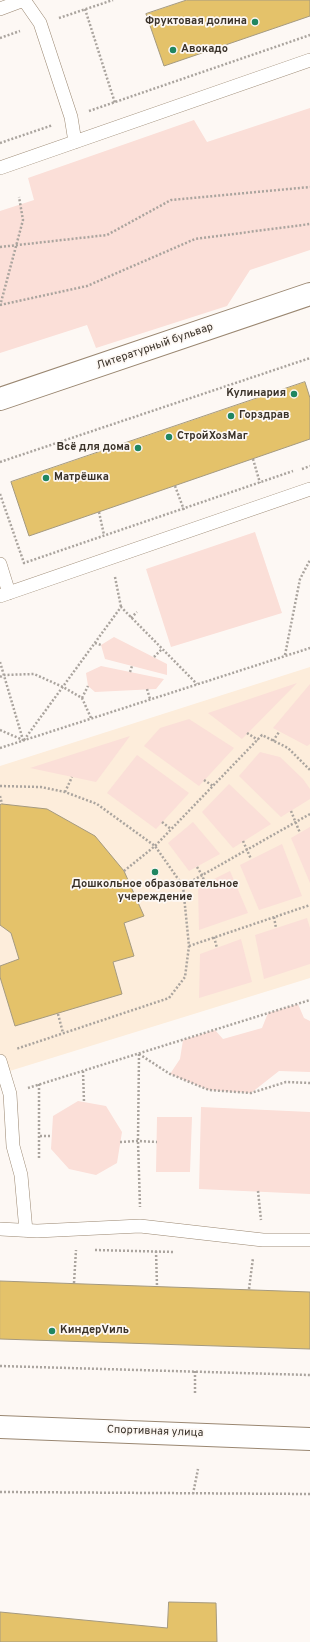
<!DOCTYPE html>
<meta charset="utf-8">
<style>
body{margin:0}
canvas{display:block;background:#fdf8f4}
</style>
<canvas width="310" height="1642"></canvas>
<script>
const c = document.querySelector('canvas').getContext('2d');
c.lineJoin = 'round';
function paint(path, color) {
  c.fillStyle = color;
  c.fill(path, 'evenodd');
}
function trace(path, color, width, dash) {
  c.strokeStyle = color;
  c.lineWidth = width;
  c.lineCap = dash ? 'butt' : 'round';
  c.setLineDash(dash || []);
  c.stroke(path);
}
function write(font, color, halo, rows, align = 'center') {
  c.font = font + ' Overpass,sans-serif';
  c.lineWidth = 3.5;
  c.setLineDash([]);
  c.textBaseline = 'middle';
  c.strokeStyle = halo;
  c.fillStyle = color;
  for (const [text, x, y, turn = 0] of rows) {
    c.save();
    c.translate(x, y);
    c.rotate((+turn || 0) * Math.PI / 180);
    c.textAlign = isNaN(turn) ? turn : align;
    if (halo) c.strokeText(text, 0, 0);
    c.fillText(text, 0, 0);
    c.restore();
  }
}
paint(new Path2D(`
 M310 667V978L0 1074V766Z`), '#fdeddb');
paint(new Path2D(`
 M310 108V250L250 270 227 306 96 348 87 325 0 353V211L34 200 28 178 194 120 207 142Z
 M255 532 282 613 171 647 146 569Z
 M114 637 167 664V675L105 659 101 645Z
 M101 666 164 679 156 689 95 692 88 686 86 673Z
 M297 683 242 739 208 713Z
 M310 684V744L307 746 273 728Z
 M189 719 234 748 199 786 144 746 160 728Z
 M130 736 96 782 30 768Z
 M260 752 280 757 303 779 310 789V799L281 817 239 776Z
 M137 755 189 793 156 829 107 793Z
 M229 784 271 824 233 848 202 812Z
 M193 822 220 854 189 871 168 843Z
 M310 827V883L291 838Z
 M282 844 302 896 259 910 240 865Z
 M230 871 248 913 199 930 198 887Z
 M307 918 310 928V964L264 979 255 935Z
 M241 939 252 982 199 998 200 954Z
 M298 1004 304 1018 310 1021V1072L279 1071 251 1093 209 1090 170 1074 180 1059 183 1040 215 1030 223 1039 262 1028 268 1013Z
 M78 1101 106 1106 122 1132 117 1163 96 1175 69 1169 51 1149 53 1116Z
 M201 1107 310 1112V1194L199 1189Z
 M157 1117H192L190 1172H156Z`), '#fbdfd8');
const building = new Path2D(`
 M187 0H310V16L164 66 146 14Z
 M305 382 310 398V439L29 536 11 482Z
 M2 804 47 809 95 836 124 871 144 916 124 923 134 956 113 962 122 994 15 1026 0 977V966L19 959 11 933 0 925V805Z
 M0 1281 310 1292V1349L0 1339Z
 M169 1602 216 1603 217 1642H0V1612L167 1628Z`);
paint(building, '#e4c26a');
trace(building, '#a59a80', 1);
const service = new Path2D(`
 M0 9 24 0 40 23 71 117 75 142
 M0 168 310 60
 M0 564 9 593
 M0 596 310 489
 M0 1061 10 1094 13 1146 21 1175 26 1231
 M0 1229 37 1231 140 1226 263 1240H310`);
const minor = new Path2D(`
 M0 399 310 294
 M0 1427 310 1439`);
trace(service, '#9a8771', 14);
trace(minor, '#9a8771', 24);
trace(new Path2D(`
 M85 9 115 103
 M59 18 113 0
 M0 38 20 31
 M89 111 310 35
 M0 143 53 125
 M0 247 107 235 171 200 310 187
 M0 305 87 286 195 239 310 224
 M0 306 23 220 19 197
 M253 459 260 483
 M0 462 310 358
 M302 469 310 466
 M175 486 184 510
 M0 494 24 563 293 471
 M99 512 104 535
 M115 577 121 607
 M131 618 137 612
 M95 643 101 645
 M285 655 300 579 310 560
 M154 657 162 649
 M0 662 23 740
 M130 672 132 666
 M0 677 4 675 34 674 63 687 82 698 91 718
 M147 689 150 699
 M82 698 88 686
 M0 730 23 740
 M247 733 258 740
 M24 740 121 607 197 684
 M273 741 279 732
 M0 748 310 648
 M204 780 213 786
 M0 786 41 787 65 792 97 804 155 846 183 886 189 946 185 977 169 998 16 1049
 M65 792 72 777
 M0 796 2 804
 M291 811 300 833
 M162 822 171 829
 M243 841 251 859
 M197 867 202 875 205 883
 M124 871 155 846 262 735 288 748 310 770
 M183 886 310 814
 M274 917 276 928
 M214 937 217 948
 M189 946 310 905
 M58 1014 63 1033
 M139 1054 138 1141 140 1207
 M139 1054 170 1074 209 1090 251 1093 286 1082 310 1083
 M83 1071 84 1102
 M39 1084V1160
 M28 1088 310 1000
 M40 1136H51
 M120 1142 138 1141 157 1142
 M258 1191 261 1220
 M95 1250 174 1252
 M156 1251 157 1286
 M74 1283 76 1250
 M249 1289 253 1258
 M0 1366 310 1375
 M195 1371V1393
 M0 1492 310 1494
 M193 1494 198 1469`), '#aaa49e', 2.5, [2, 2]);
trace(service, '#fff', 13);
trace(minor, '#fff', 22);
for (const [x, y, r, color] of [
 [255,22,4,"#208661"],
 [173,50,4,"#208661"],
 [294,394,4,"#208661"],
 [231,416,4,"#208661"],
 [169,437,4,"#208661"],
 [138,448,4,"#208661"],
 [46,478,4,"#208661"],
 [155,872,4,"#208661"],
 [52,1331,4,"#208661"]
]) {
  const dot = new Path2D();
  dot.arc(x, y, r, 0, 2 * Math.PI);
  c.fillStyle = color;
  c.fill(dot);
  trace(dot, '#fdf8f4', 1.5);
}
write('bold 11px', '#3a3229', '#fdf8f4', [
 ["Фруктовая долина",247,22,"right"],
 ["Авокадо",181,50],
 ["Кулинария",286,394,"right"],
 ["Горздрав",239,416],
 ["СтройХозМаг",177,437],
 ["Всё для дома",130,448,"right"],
 ["Матрёшка",54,478],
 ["Дошкольное образовательное",155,885,"center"],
 ["учереждение",155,898,"center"],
 ["КиндерVиль",60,1331]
], 'left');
write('11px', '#3a3229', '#fdf8f4', [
 ["Литературный бульвар",155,347,-19],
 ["Спортивная улица",155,1432,2]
]);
</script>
